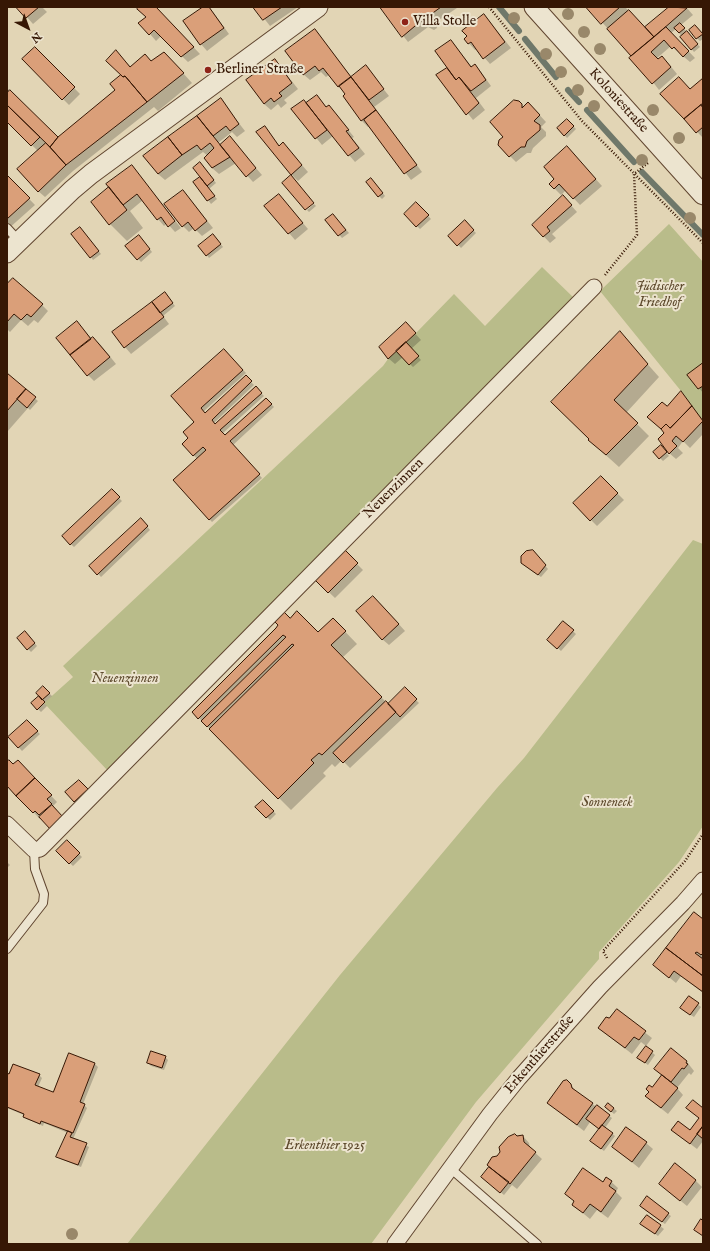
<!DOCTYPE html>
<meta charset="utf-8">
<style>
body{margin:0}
#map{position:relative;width:710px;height:1251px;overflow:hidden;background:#e2d5b5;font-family:"IM FELL English",serif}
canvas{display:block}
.frame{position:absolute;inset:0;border:8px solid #361704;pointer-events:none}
.north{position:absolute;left:8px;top:8px;width:40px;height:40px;-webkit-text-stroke:3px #ece4cf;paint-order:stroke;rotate:139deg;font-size:11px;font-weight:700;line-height:16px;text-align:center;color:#361704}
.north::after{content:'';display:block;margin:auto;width:14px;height:18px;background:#361704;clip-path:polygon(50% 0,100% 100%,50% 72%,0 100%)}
</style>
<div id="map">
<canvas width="710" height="1251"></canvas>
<div class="frame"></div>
<div class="north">N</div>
</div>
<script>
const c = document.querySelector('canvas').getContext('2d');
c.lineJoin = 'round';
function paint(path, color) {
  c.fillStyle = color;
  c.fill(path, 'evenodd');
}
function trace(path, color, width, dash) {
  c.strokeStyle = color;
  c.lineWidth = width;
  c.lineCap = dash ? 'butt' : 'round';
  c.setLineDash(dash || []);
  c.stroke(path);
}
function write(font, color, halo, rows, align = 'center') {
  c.font = font + ' "IM FELL English",serif';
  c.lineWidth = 4;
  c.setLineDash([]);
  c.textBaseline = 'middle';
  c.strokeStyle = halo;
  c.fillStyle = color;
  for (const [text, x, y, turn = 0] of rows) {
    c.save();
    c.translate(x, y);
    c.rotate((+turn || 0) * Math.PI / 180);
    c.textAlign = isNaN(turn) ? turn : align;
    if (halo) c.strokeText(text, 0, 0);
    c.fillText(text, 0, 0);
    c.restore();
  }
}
paint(new Path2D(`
 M669 224 703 262V421L681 391 600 291Z
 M542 267 575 299 108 771 44 703 73 677 63 666 383 366 388 359 416 333 454 294 485 326Z
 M693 540 703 544V826L679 862 599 952V959L476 1102 371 1244H127L340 975 497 788 524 758Z`), '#b9bc8a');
paint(new Path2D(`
 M18 7H42L47 12 33 24Z
 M139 7H155L200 54 188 62 161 36 156 41 150 34 147 17Z
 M204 7H209L213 12 229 34 207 51 201 44Z
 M255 7H298L270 26Z
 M381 7H456L457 8 436 22 437 28 434 30 428 27 408 42Z
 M588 7H625L646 28 670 7H686L693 15 681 25 700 47 694 52 676 29 671 33 695 58 690 62 671 46 656 59 668 63 677 74 659 90 633 56Z
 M484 15 511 48 490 64 477 49 475 50 465 39Z
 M698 29 703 35V39L700 41 697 38Z
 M315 30 352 78 366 67 389 96 374 107 422 172 411 180 370 126 368 127 362 121 344 97 346 95 330 74 326 77 321 72 310 80 303 74Z
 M451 41 472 67 475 66 481 72 491 86 476 98 485 110 473 120 438 75 448 68Z
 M35 48 80 94 69 105 23 59Z
 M116 52 131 67 152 62H173L192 83 158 111 154 107 73 171 45 197 38 191V151L7 121V88L58 138 116 91 122 75Z
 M275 60 298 89 284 100 287 103 281 108 278 104 271 110 264 104Z
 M703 79V138L661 94 690 90Z
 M317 96 327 108 329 106 335 113 354 137 352 138 365 154 355 162 333 136 322 145 293 109 307 104Z
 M221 100 245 131 237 137 232 132 218 143 220 145 230 138 262 175 253 182 236 163 219 174 212 168 208 156 203 152 165 180 158 174Z
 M518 102 524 107 534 109 546 122 541 127 546 132V136L533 148 531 153H527L516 162 510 156 505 137Z
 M567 120 576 129 567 138 558 128Z
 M264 128 280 146 289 150 308 172 298 181 291 174Z
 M573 154 602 186 580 205 566 190 561 195 550 184Z
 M132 166 181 228 175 232 167 223 164 226 158 219 143 200 130 211 143 228 127 241 110 224 109 189Z
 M203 166 216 183 209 189 217 199 211 204 195 182 201 177Z
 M7 176 35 205 7 230Z
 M374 182 385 196 382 199 379 196Z
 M279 195 308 229 295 240 266 206Z
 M189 198 213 228 202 236 194 228 189 232 183 226Z
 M416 203 431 219 420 229 405 214Z
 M569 203 577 212 552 234 556 238 550 243 533 225Z
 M314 204 316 206 309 212 307 210Z
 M336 218 349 233 342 238 326 220Z
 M465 222 476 233 461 248 450 236Z
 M83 231 101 254 93 260 91 257Z
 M216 238 223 247 209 258 207 255Z
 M142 239 152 252 141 262 127 246Z
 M7 285 42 305 48 311 38 323 34 320 28 326 21 320 10 332 7 329Z
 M167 296 175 306 163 316 169 324 131 354 125 347Z
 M83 329 92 339 93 338 100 344 116 364 94 381 88 375Z
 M412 330 421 340 411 349 421 360 413 367 403 357 395 364 388 358Z
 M620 333 659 377 626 413 649 436 619 467 589 440Z
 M224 350 246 373 203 412 205 414 246 377 254 385 214 423 215 425 256 388 264 396 223 433 225 436 266 399 274 407 233 445 262 478 212 522 174 480 197 459 184 444 190 438 196 422 172 396Z
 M703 364V393L689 375Z
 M7 374 38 401 30 410 28 408 7 432Z
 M681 392 703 420V434L690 448 683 441 678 448 683 453 676 459 669 453 665 433 667 407Z
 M661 446 669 456 663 461 654 452Z
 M601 477 624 500 597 526 574 503Z
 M112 491 122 501 74 547 63 537Z
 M141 519 150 530 101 577 91 566Z
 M344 551 363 570 335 598 315 579Z
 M532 551 548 569 541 577 525 566Z
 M380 603 405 631 389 645 382 639Z
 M333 619 357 644 342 658 389 705 405 689 419 703 350 768 342 760 335 767 332 764 323 773 326 776 291 810 193 712 290 620 318 634Z
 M563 622 576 634 561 651 548 639Z
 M28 635 37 646 31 652 18 638Z
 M43 687 52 696 44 703 47 706 41 712 32 703 40 696Z
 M27 721 40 734 22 751 9 737Z
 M7 763 24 767 57 802 53 806 57 810 40 819 7 785Z
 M79 781 90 793 78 804 67 792Z
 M263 801 276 814 270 820 257 807Z
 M67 842 82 857 73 866 57 851Z
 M7 862 10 865 7 868Z
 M703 920V993L681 976 676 983 654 965Z
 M689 997 701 1007 694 1017 684 1011Z
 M617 1011 652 1038 646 1046 641 1042 632 1054 599 1028Z
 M646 1047 655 1055 648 1065 641 1060Z
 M671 1049 687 1062 694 1071 691 1075 689 1073 677 1088 683 1095 668 1114 653 1102V1089L662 1076 655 1069Z
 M69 1054 95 1064 98 1067 83 1104 87 1108 73 1139 89 1147 81 1167 61 1159 58 1157 68 1133 44 1123 43 1126 27 1119 24 1115 7 1108V1075H39L42 1078 38 1087 54 1093Z
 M165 1057 168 1060 164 1070 151 1066 148 1063Z
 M570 1084 577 1093 612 1118 605 1128 615 1136 604 1151 595 1144 600 1129 590 1122 584 1131 548 1103Z
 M608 1104 617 1111 614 1114 606 1107Z
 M688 1108 703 1109V1141L697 1149 672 1130 690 1132 700 1119Z
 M523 1136 529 1143 530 1148 542 1159 517 1189 512 1185 504 1195 482 1177 497 1157 517 1137Z
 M646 1143 653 1149 639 1168 613 1147Z
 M607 1178 618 1188 616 1192 622 1198 608 1218 597 1210 590 1219 573 1205 575 1202 566 1194 603 1183Z
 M696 1181 702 1187 687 1206 660 1184Z
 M644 1209 668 1214 671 1216 665 1224Z
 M647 1216 664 1229 658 1236 645 1227Z`), '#0003');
trace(new Path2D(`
 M499 7 519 31
 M525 39 556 77
 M568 90 579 102
 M587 110 634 162
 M642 172 703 235`), '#6f786a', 6);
const building = new Path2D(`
 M16 7H39L26 18Z
 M139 7H156L194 47 181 57 154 30 149 35 138 23 146 17 137 9Z
 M203 7H209L224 28 200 45 183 21Z
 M253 7H282L263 20Z
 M380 7H441L430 15 431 22 427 25 421 21 402 37Z
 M586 7H620L601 24Z
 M669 7 687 8 654 37 645 27Z
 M629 10 654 37 631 56 607 29Z
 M484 14 505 42 483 59 471 42 468 44 464 39 467 36 462 31Z
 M680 23 685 28 679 33 674 28Z
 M695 25 703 34 696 39 689 30Z
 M666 27 689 51 683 57 674 47 672 49 664 40 651 52 658 59 662 56 671 67 652 84 629 58Z
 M315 29 351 77 338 87 323 68 319 71 315 66 303 75 285 51Z
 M687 31 698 44 691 50 680 37Z
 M451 40 471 67 475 64 486 80 471 91 459 77 456 80 435 51Z
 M35 47 75 87 62 100 22 59Z
 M116 50 130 67 145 54 151 61 164 52 184 73 147 102 125 76 123 77 106 61Z
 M275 59 292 83 279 93 282 96 274 102 271 98 264 104 246 80Z
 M366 65 384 89 369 100 351 77Z
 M447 68 456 80 459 77 479 103 466 115 436 75Z
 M121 75 123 77 125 76 147 102 66 165 50 147 58 137 115 90 110 84Z
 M351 77 376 110 361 121 343 96 345 94 339 86Z
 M679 77 690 89 703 78V103L684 119 660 94Z
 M10 90 58 137 50 147 7 105V93Z
 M317 95 326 107 329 105 349 130 346 131 359 148 348 156 306 103Z
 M221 98 239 124 230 131 226 126 213 136 197 116Z
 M304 100 327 130 315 139 291 109Z
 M514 100 519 101 522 104V108L528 102 540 115 534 121 540 125V130L527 141 525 147H521L509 157 498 145 499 140 503 137 490 122Z
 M7 105 40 137 31 146 7 122Z
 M701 105 703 108V127L696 133 684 119Z
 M376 110 417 165 404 174 364 120Z
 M197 116 230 157 212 168 204 158 214 148 210 143 201 150 197 145 182 155 168 137Z
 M567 119 574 126 564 136 557 128Z
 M265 126 279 146 283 142 302 165 291 175 256 132Z
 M230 136 256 168 246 177 220 145Z
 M168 137 182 155 158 174 143 156Z
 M46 143 66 165 38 192 17 169Z
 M567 146 596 179 573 199 559 184 554 189 549 184 554 179 544 167Z
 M200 162 214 180 207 186 193 168Z
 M132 165 175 221 168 227 161 217 157 220 137 194 123 205 106 184Z
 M7 175 30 198 7 219Z
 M291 175 314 203 305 210 282 183Z
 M200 177 215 196 207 201 193 182Z
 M371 178 383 193 378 197 366 182Z
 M109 187 127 210 109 225 91 202Z
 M183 190 207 221 195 231 188 222 182 227 164 204Z
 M279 194 303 223 288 234 264 206Z
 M563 195 572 205 547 227 550 231 543 237 532 225Z
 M416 202 429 215 416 227 404 214Z
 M333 214 346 230 338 236 325 220Z
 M465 220 474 230 457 246 448 236Z
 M80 227 99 251 90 258 71 234Z
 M213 234 221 244 206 256 198 246Z
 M139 235 150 249 137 260 125 246Z
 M13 278 43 304 31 317 27 314 21 320 14 314 7 322V284Z
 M165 292 173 303 160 313 152 302Z
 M152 302 164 317 124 348 112 332Z
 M77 321 91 339 70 355 56 338Z
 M406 322 416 333 388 359 379 347Z
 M620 331 648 364 614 400 638 423 606 455 588 440 589 439 551 402Z
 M93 337 110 357 87 376 70 355Z
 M406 342 419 356 409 365 396 351Z
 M224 349 243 370 201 408 205 413 246 375 252 381 212 420 215 424 256 386 262 393 220 430 225 435 266 398 272 404 230 441 260 474 209 520 173 480 206 450 203 447 193 456 182 444 188 438 183 432 194 422 171 396Z
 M703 363V386L698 389 687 375Z
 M7 373 26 389 7 411Z
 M26 389 36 397 27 408 17 399Z
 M681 391 692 406 670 428 666 424 661 429 647 417 662 402 667 406Z
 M692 406 703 421 683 442 676 436 672 441 677 446 669 454 658 439 664 433 661 429 666 424 670 428Z
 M661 445 667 452 659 459 653 452Z
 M601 476 618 493 590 521 573 503Z
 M112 489 120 497 70 545 62 536Z
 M141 518 148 526 97 575 89 566Z
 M344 549 358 563 328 593 314 579Z
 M533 550 546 565 538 575 521 563V556L526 551Z
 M373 596 399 624 382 640 356 611Z
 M297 611 318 632 333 618 346 631 331 645 382 697 322 755 319 753 311 760 314 763 278 799 209 729 294 645 292 644 207 727 201 721 286 637 283 635 198 719 192 712 276 628 278 625 275 622 284 612 290 618Z
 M563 621 574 630 557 649 547 640Z
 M25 631 35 643 27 650 17 638Z
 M43 686 50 693 42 700 36 693Z
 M405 687 417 699 400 717 388 704Z
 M39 696 45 702 37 710 31 703Z
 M386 701 396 712 343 763 333 753Z
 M27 720 38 731 18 748 8 737Z
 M9 760 13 764 18 760 35 778 16 796 7 786V762Z
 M35 778 52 795 47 799 52 804 39 815 35 811 33 813 16 796Z
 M79 780 88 789 74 802 65 792Z
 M263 800 274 811 266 818 255 807Z
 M52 805 63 817 51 830 39 817Z
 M67 840 80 853 69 864 56 851Z
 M694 912 703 919V953L701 955 697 952 695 953 703 959V976L666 948Z
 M666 948 703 976V992L674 971 669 978 653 965Z
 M689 996 699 1003 690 1015 680 1008Z
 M617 1009 646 1031 639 1040 634 1037 625 1048 598 1028 606 1017 609 1018Z
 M646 1046 653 1051 645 1063 637 1058Z
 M671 1048 687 1061 686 1063 688 1064 684 1069 682 1068 671 1082 654 1069Z
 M151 1051 166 1056 162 1068 147 1063Z
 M69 1053 95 1063 80 1102 85 1104 73 1133 41 1121 40 1124 23 1117 24 1114 7 1107V1073L9 1074 13 1064 40 1074 35 1085 53 1092Z
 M662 1075 678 1088 661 1108 645 1096 649 1092 646 1089 649 1085 652 1087Z
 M567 1080 571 1084 572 1088 593 1103 577 1125 547 1103 563 1081Z
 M693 1100 703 1108V1126L690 1144 671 1130 678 1121 690 1130 699 1118 686 1108Z
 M608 1103 614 1108 611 1112 605 1107Z
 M597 1105 610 1115 599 1129 586 1119Z
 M602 1125 613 1133 601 1149 590 1141Z
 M703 1126V1139L697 1134Z
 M626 1127 647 1142 632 1162 612 1147Z
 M68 1131 72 1133 70 1137 87 1143 78 1165 56 1157Z
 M515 1134 517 1136 523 1135 524 1142 536 1152 510 1184 487 1165 492 1157 497 1156 500 1152 499 1147 508 1137Z
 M675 1163 696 1180 680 1201 659 1184Z
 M489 1167 509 1182 500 1193 481 1177Z
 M583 1168 603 1182 606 1177 612 1181 609 1186 616 1191 601 1212 590 1204 583 1213 572 1205 574 1201 565 1194Z
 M647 1196 669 1213 662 1222 640 1206Z
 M647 1215 661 1225 655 1234 640 1224Z
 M701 1219 703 1221V1236L694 1230Z`);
paint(building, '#da9f79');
trace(building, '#361704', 1);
const service = new Path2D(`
 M7 228 19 241
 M7 949 43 903 44 894 35 869 34 850
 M450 1168 537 1244`);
const minor = new Path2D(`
 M7 824 34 850 40 849 47 842 594 287
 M395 1244 490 1114 519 1078 600 987 683 903 703 880`);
const tertiary = new Path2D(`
 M534 7 703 195
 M7 253 72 190 91 174 318 7`);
trace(service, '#614630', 10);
trace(minor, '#614630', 17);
trace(tertiary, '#614630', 21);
trace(new Path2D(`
 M489 7 582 121 703 243
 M605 275 637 235 634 174 648 163
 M607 958 603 951 685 861 703 834`), '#361704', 2.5, [1, 2]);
trace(service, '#ece4cf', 8);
trace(minor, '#ece4cf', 15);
trace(tertiary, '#ece4cf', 19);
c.fillStyle = '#99886a';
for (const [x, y] of [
 [568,14],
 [514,18],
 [584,32],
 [600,49],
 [546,54],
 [561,72],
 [578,90],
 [594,106],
 [653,110],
 [679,138],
 [642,160],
 [690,218],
 [72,1234]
]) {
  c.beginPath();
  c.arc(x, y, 6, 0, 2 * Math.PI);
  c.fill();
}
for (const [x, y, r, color] of [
 [405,22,4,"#8f2418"],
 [208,70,4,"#8f2418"]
]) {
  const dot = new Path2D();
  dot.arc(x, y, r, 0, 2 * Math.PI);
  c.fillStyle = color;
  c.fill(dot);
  trace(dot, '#ece4cf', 1.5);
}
write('14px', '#361704', '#ece4cf', [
 ["Villa Stolle",413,22],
 ["Berliner Straße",216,70]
], 'left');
write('14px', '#361704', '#ece4cf', [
 ["Koloniestraße",618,101,48],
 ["Neuenzinnen",394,489,-45],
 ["Erkenthierstraße",540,1055,-49]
]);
write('italic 14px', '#5d492c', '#ece4cf', [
 ["Jüdischer",660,287],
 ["Friedhof",660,303],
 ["Neuenzinnen",125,679],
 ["Sonneneck",607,803],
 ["Erkenthier 1925",325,1146]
]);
</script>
